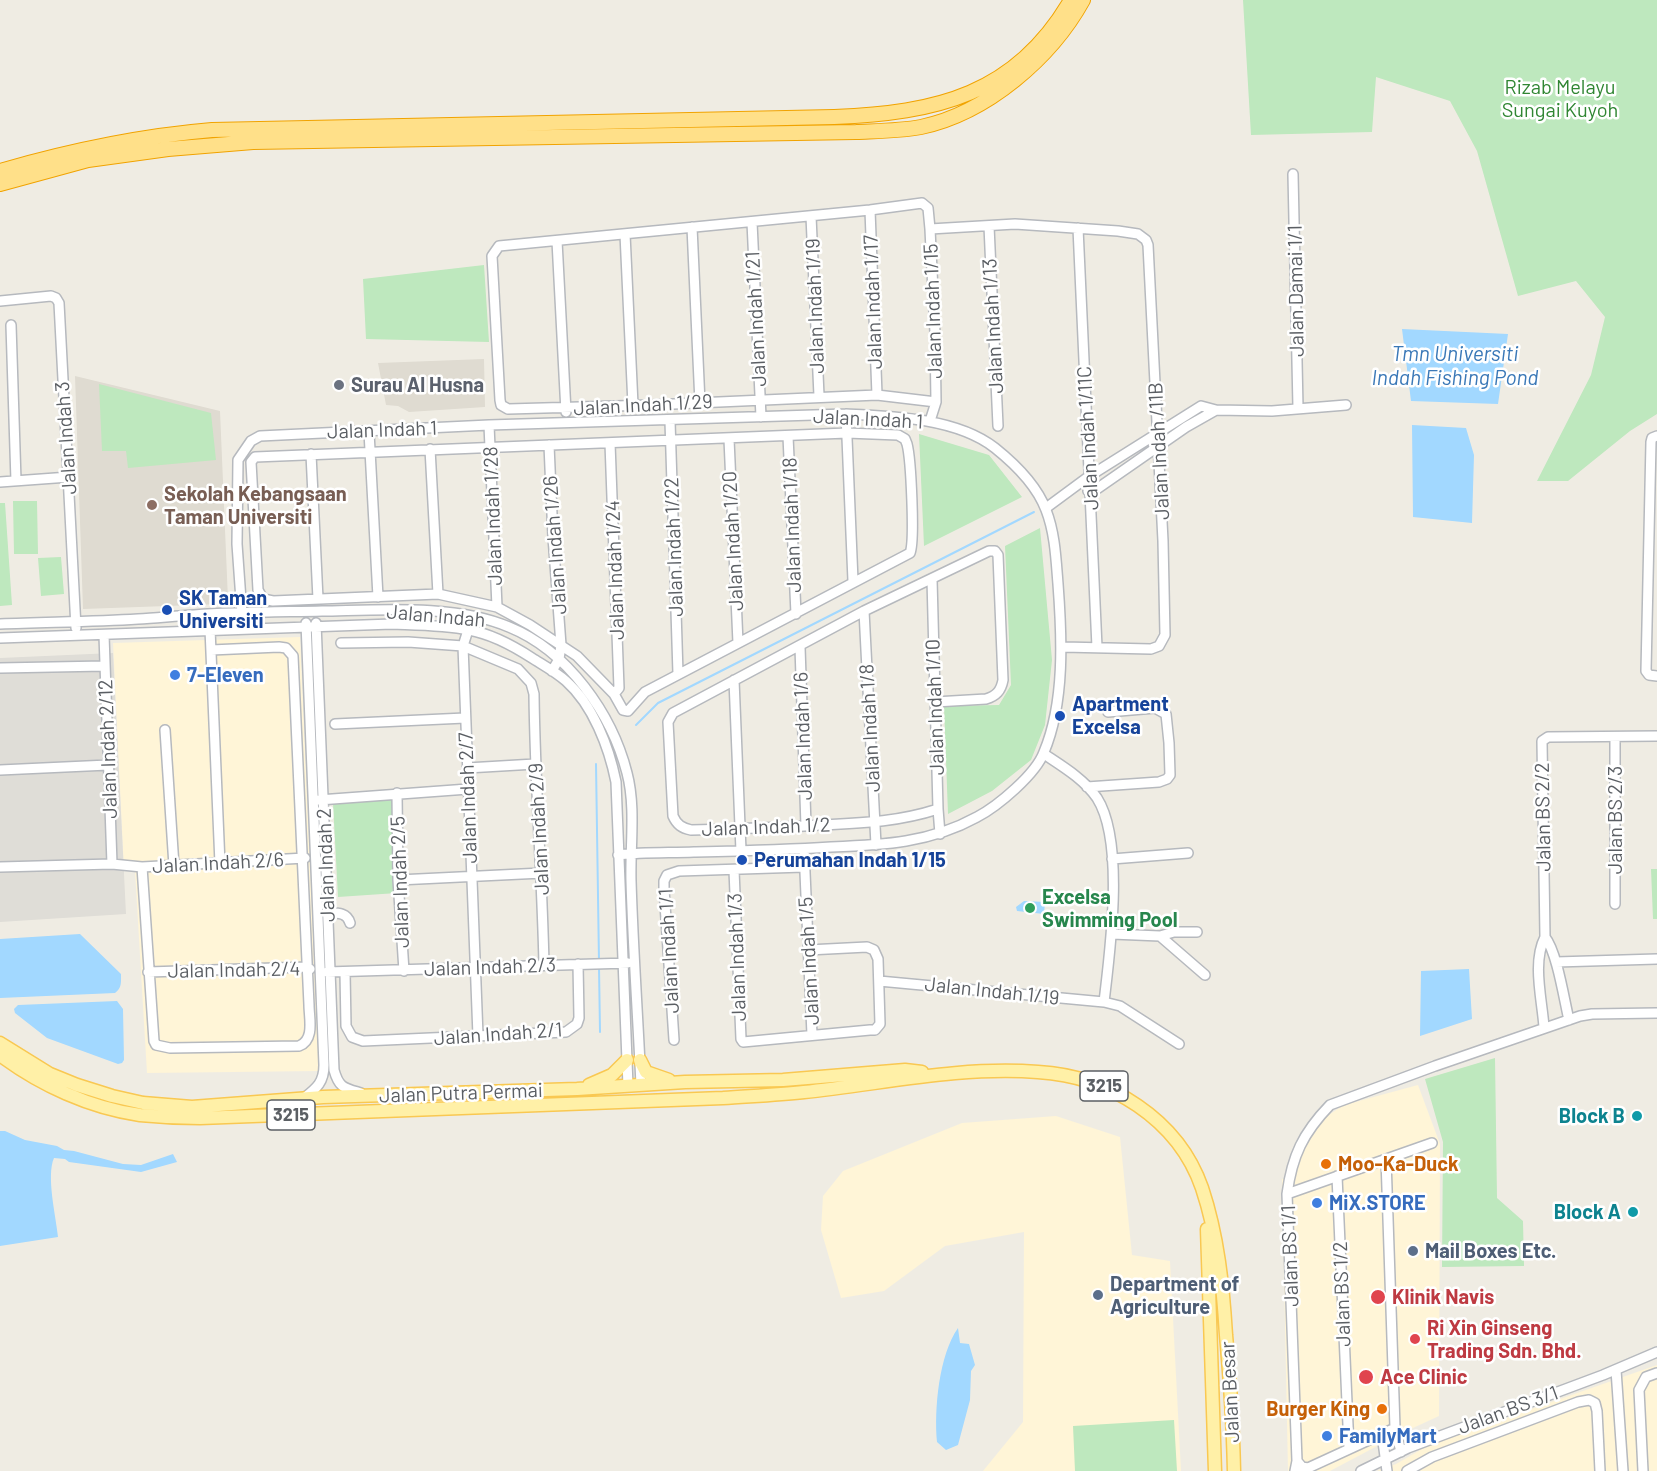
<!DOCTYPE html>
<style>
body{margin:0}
canvas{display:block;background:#efece3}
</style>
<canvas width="1657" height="1471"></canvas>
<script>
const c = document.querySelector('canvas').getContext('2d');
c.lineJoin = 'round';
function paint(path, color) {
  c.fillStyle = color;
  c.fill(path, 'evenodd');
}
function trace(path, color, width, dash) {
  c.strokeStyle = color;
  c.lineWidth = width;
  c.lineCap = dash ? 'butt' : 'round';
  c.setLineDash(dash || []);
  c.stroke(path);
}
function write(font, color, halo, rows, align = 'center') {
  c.font = font + ' Barlow,sans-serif';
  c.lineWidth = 5;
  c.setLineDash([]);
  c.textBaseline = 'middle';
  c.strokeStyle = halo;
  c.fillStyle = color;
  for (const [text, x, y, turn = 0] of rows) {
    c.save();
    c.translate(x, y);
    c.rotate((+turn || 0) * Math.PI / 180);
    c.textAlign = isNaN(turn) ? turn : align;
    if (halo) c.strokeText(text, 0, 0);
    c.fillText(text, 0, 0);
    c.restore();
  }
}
paint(new Path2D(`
 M300 637 319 1071 147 1073 135 871H124L113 643Z
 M1418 1085 1440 1144 1439 1416 1400 1434 1330 1471H1288L1282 1179 1292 1177 1301 1153 1311 1135 1327 1116 1344 1105Z
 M1056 1116 1120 1137 1132 1255 1170 1261 1181 1471H983L1023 1422 1024 1232 945 1246 884 1291 841 1298 821 1230 823 1196 843 1171 962 1123Z
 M1657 1365V1471H1377L1396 1464 1429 1445Z`), '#fff5d7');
paint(new Path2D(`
 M113 653 126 914 0 922V658Z`), '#dfddd7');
paint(new Path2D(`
 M484 359 485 407 409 412 398 406 386 405 378 363Z
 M75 376 220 411 228 600 223 604 83 609Z`), '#dfdbd1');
paint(new Path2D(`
 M1243 0H1657V414L1630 431 1568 481H1537L1591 375 1605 317 1576 281 1518 296 1477 151 1450 101 1376 77 1372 132 1251 135Z
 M484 265 489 342 366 339 363 279Z
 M99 384 211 413 216 460 128 468 126 451H102Z
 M919 434 989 455 1022 497 924 546Z
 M13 501H37L38 554H14Z
 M0 503H5L12 605 0 606Z
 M1040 528 1052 660 1045 725 1031 760 992 791 948 814 944 706 999 705 1011 685 1005 546Z
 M61 557 64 594 41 596 38 558Z
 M394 798 397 893 338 897 333 803Z
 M1651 869H1657V919H1653Z
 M1495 1058 1497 1198 1523 1221 1524 1266 1442 1267 1443 1142 1425 1079Z
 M1174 1420 1177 1471H1075L1073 1426Z`), '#bee8be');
paint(new Path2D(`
 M1402 329 1508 334 1498 404 1411 401Z
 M1412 425 1466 428 1474 455 1472 523 1413 517Z
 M1024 901 1045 902 1044 914 1017 911 1016 907Z
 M80 934 121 974C121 982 122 988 115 993L0 998V939Z
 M1469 969 1472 1019 1420 1036 1421 971Z
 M117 1001 123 1009 124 1060 122 1063 118 1064 47 1038 15 1013 14 1009 18 1005Z
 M0 1131H5L25 1140 57 1146 64 1150 74 1151 123 1164 141 1165 173 1154 177 1162 141 1172 69 1162 65 1159 54 1158C46 1176 56 1216 58 1237L0 1246Z
 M958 1328 960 1343 969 1344 975 1365 971 1371 970 1400 958 1445 946 1450 937 1442C934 1409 939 1355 958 1328Z`), '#a2d8ff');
trace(new Path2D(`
 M636 725 658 703 1034 512
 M596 764 599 962
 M599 967 600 1032`), '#a2d8ff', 2);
const minor = new Path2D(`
 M1293 174 1298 408
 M870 210 877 395
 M811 216 819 396
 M752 222 761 417
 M989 226 998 426
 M692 227 700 403
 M1078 228 1097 647
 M930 229 1015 224 1118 231 1138 234 1146 240 1148 245 1163 541 1165 635 1159 646 1151 649 1063 647
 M625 234 633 405
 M557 241 566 412
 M0 301 51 296 56 298 59 303 76 628
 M11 325 16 481
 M846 414 853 581
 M670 421 678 674
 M930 421 936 402 935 333 930 229 928 208 922 203 870 210 499 246 492 256 500 400 501 405 508 409 651 405 877 395 936 402
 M489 425 497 607
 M369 432 378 597
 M847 433 898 435 905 439 907 444C911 459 915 541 910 553L645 692 628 711 623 710 614 694 577 656 530 625 497 607 438 594 273 601 263 599 258 590 251 462 255 457Z
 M788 436 796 614
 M1657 436 1652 438 1651 442 1646 671 1649 675 1657 676
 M729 439 738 643
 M610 443 619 688 614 694
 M549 445 553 537 561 645 559 659 552 671
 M430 449 438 594
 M311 454 318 599
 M0 482 69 477
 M1088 491 1091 493 1186 427 1216 410
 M1046 508 1088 477 1201 406 1216 410 1272 411 1346 405
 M932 579 938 809 940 834
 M864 611 876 845
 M316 623 334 1070C339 1088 344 1088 361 1093
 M0 624C46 622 92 622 138 619 157 618 175 616 194 615 237 612 279 612 322 611 380 610 456 604 509 627 568 651 612 714 627 773 636 807 630 846 631 881 633 949 638 1017 641 1085
 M243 628 237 544 238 460 251 441 260 436 489 425 846 414C892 416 957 418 995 448 1015 464 1037 486 1046 510 1055 533 1056 559 1058 584 1062 637 1065 702 1044 752 1036 774 998 806 977 817 930 843 883 845 831 847 785 850 739 851 694 852 669 853 643 852 618 855
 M210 629 220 864
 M468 630 463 646 478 1036
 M104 635 112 864
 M0 638 392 624C417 625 444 625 469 630 492 634 512 645 532 658 543 665 556 672 566 681 593 705 609 747 616 782L628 1086
 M341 643 408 642 463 646 518 669 531 683 534 694C535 784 542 874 544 965
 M800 647 806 826
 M0 668 105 666
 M734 680 741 851
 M935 702 986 699C996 696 1001 691 1003 680L998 555 995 551H989L864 611 673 713 668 722 673 816C677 825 682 828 691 830 734 829 777 828 820 825 862 823 898 822 938 809
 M335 724 465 718
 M165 730 174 866
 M1044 754C1062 766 1084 779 1097 798 1125 842 1110 951 1104 1002
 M467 768 535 764
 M0 770 108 765
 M1087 787 1159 782 1167 779 1170 775 1169 743 1166 714 1155 708 1108 712
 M397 793 398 880 404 971
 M319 800 468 789
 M804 849 812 1035
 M1112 859 1188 853
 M0 867 112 864 142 867 305 858
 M142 867 154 1041 156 1045 170 1048 299 1046C315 1040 309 1018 309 1005L293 656 286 648 279 647 211 650
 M734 870 741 1039 743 1042 870 1030H875L880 1024 878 959 874 950 867 947 808 950
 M398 880 542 873
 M1615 904V737
 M327 913C337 913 347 912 350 923
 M1112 934 1160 936 1174 932H1197
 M1160 936 1205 975
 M1545 937 1542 741 1548 737 1657 736
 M1545 937C1557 952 1564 999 1569 1020
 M1556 962 1657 959
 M148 972 306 967 310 969
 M327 972 628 963
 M345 972 346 1026 352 1037 363 1041 566 1032 577 1024 579 1018 578 964
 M879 981 1104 1002 1120 1006 1179 1044
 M1544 1027C1542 999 1532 962 1545 937
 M674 1040 664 889V881L667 875 679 871 804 867
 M304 1098C317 1088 324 1082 324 1065L306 623
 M1337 1176 1349 1448
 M1287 1194 1432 1143
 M1616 1370 1623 1471
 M1395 1428 1401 1452
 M1374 1436 1383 1442 1387 1471
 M1297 1461 1302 1467 1308 1468 1395 1428 1386 1159
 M1295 1471 1297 1461 1287 1194C1292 1156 1303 1133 1330 1105L1435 1066 1580 1016 1592 1014 1657 1013
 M1361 1471 1408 1448 1603 1375 1657 1352
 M1407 1471 1432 1457 1578 1402 1589 1400 1595 1403 1597 1411 1600 1471
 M1643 1471 1639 1390 1646 1377 1657 1373`);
const major = new Path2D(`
 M0 1043 50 1074 77 1085 112 1096 143 1103 192 1107 323 1097 577 1089 685 1082 783 1080 905 1070 922 1072
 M0 1055C40 1085 90 1108 140 1115 160 1117 180 1118 200 1118L723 1098C750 1096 777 1095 804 1092 882 1084 959 1066 1038 1072 1109 1076 1178 1119 1202 1188 1218 1236 1223 1286 1226 1335 1230 1380 1233 1426 1234 1471
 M640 1060 646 1072 669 1080
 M589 1085 612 1075 627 1060
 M1207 1229 1215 1471`);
const highway = new Path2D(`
 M0 171C69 151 140 136 212 130L834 117C936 113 1016 95 1071 0
 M0 184 88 160 168 149 253 142 856 132C877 131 900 131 921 127 987 113 1051 58 1083 0`);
trace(minor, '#b6b9be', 12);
trace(major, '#f9c852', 15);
trace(highway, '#f1a300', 16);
trace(minor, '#fff', 9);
trace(major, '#fff0a7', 12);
trace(highway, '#ffe089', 14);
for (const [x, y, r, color] of [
 [339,385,6,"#6b7280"],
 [152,505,6,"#8d6e63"],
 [167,610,6,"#1a4fb4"],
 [175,675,6,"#3f7fe0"],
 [1060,716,6,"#1a4fb4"],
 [742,860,6,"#1a4fb4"],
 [1030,908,6,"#2e9e5b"],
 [1637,1116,6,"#0f9aa8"],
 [1326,1164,6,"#e8710a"],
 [1317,1203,6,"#3f7fe0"],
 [1633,1212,6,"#0f9aa8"],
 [1413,1251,6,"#5c6f8a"],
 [1098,1295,6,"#5c6f8a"],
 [1378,1297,8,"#e0444e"],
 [1415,1339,6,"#e0444e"],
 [1366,1377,8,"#e0444e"],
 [1382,1409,6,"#e8710a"],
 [1327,1436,6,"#3f7fe0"]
]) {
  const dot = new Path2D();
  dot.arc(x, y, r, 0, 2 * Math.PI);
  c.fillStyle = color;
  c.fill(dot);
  trace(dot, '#fff', 2);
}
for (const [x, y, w] of [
 [1104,1086,48],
 [291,1115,48]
]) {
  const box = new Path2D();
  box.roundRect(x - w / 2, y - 15, w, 30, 4.5);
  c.fillStyle = '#fff';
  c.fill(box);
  trace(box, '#5b5f64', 1.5);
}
write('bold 18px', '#5b5f64', null, [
 ["3215",1104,1086],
 ["3215",291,1115]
]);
write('20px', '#308633', '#fff', [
 ["Rizab Melayu",1560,87],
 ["Sungai Kuyoh",1560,110]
]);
write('20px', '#5b5f64', '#fff', [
 ["Jalan Damai 1/1",1296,291,-91],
 ["Jalan Indah 1/17",873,302,-92],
 ["Jalan Indah 1/19",815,306,-92],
 ["Jalan Indah 1/15",933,311,-92],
 ["Jalan Indah 1/21",756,319,-93],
 ["Jalan Indah 1/13",993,326,-93],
 ["Jalan Indah 1/29",643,405,-3],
 ["Jalan Indah 1",868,419,3],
 ["Jalan Indah 1",382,430,-2],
 ["Jalan Indah 3",66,438,-94],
 ["Jalan Indah 1/11C",1088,438,-93],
 ["Jalan Indah /11B",1159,451,-93],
 ["Jalan Indah 1/28",493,516,-92],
 ["Jalan Indah 1/18",792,525,-92],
 ["Jalan Indah 1/20",733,541,-93],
 ["Jalan Indah 1/26",555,545,-94],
 ["Jalan Indah 1/22",674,547,-92],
 ["Jalan Indah 1/24",615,570,-92],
 ["Jalan Indah",436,616,5],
 ["Jalan Indah 1/10",935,707,-92],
 ["Jalan Indah 1/8",870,728,-93],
 ["Jalan Indah 1/6",803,736,-92],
 ["Jalan Indah 2/12",108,749,-92],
 ["Jalan Indah 2/7",468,798,-92],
 ["Jalan BS 2/2",1543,817,-91],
 ["Jalan BS 2/3",1615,820,-90],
 ["Jalan Indah 1/2",766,827,-2],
 ["Jalan Indah 2/9",539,829,-93],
 ["Jalan Indah 2/6",218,863,-3],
 ["Jalan Indah 2",326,865,-92],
 ["Jalan Indah 2/5",400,882,-92],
 ["Jalan Indah 1/1",669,951,-93],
 ["Jalan Indah 1/3",737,957,-92],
 ["Jalan Indah 1/5",809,961,-93],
 ["Jalan Indah 2/3",490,967,-2],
 ["Jalan Indah 2/4",234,970,-1],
 ["Jalan Indah 1/19",992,991,6],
 ["Jalan Indah 2/1",498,1034,-4],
 ["Jalan Putra Permai",461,1093,-2],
 ["Jalan BS 1/1",1290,1256,-92],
 ["Jalan BS 1/2",1342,1294,-92],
 ["Jalan Besar",1230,1392,-93],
 ["Jalan BS 3/1",1508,1410,-20]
]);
write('bold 20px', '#5b616d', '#fff', [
 ["Surau Al Husna",351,385]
], 'left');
write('bold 20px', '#785e54', '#fff', [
 ["Sekolah Kebangsaan",164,494],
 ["Taman Universiti",164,517]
], 'left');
write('bold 20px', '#164399', '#fff', [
 ["SK Taman",179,598],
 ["Universiti",179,621],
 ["Apartment",1072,704],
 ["Excelsa",1072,727],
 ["Perumahan Indah 1/15",754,860]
], 'left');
write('bold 20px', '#366cbe', '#fff', [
 ["7-Eleven",187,675],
 ["MiX.STORE",1329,1203],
 ["FamilyMart",1339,1436]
], 'left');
write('bold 20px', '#27864d', '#fff', [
 ["Excelsa",1042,897],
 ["Swimming Pool",1042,920]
], 'left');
write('bold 20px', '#0d838f', '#fff', [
 ["Block B",1625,1116],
 ["Block A",1621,1212]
], 'right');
write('bold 20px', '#c56008', '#fff', [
 ["Moo-Ka-Duck",1338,1164],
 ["Burger King",1370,1409,"right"]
], 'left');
write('bold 20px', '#4e5e75', '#fff', [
 ["Mail Boxes Etc.",1425,1251],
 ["Department of",1110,1284],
 ["Agriculture",1110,1307]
], 'left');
write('bold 20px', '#be3a42', '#fff', [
 ["Klinik Navis",1392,1297],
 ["Ri Xin Ginseng",1427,1328],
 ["Trading Sdn. Bhd.",1427,1351],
 ["Ace Clinic",1380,1377]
], 'left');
write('italic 21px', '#3a78b7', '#fff', [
 ["Tmn Universiti",1455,354],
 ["Indah Fishing Pond",1455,378]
]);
</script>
